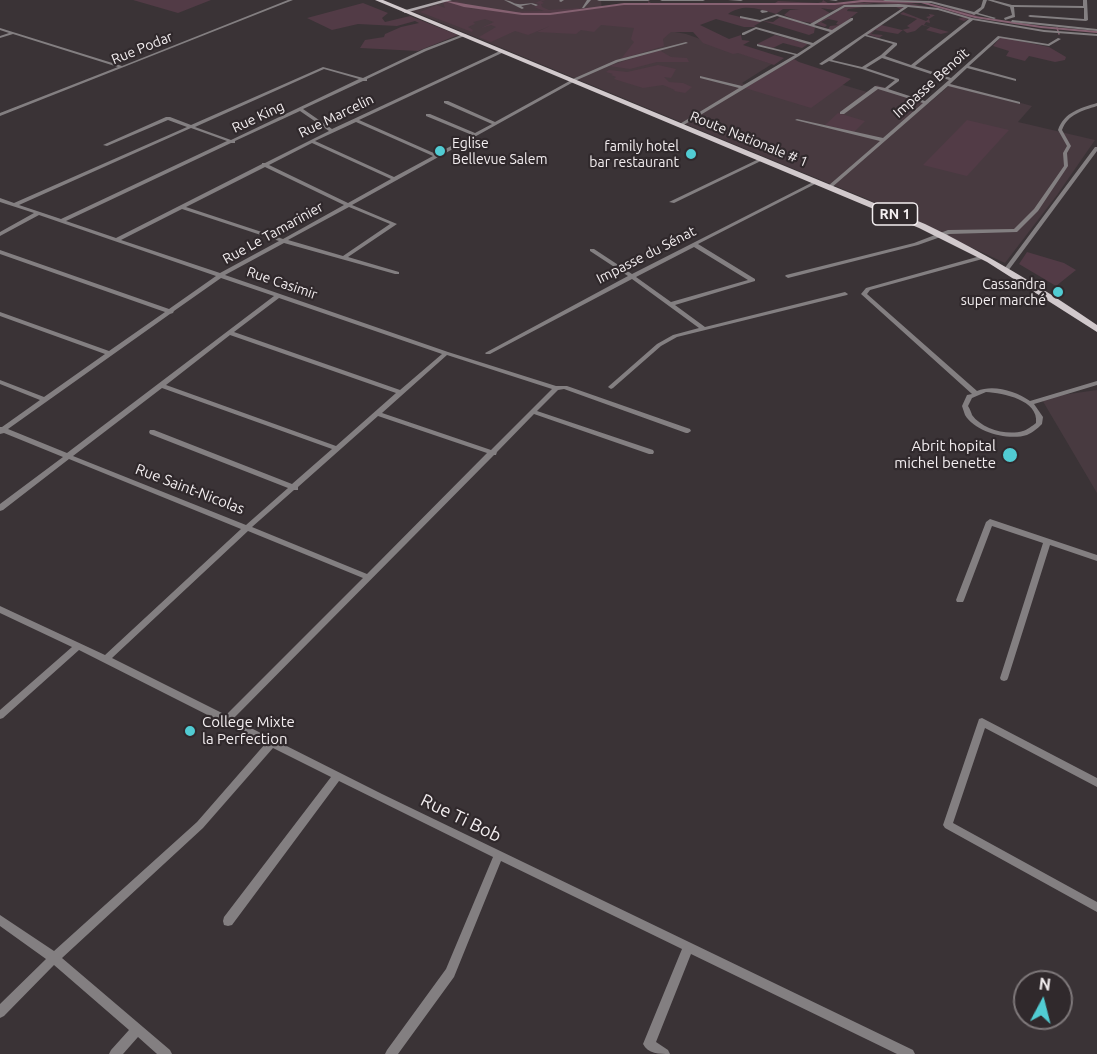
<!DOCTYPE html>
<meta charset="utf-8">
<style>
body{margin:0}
#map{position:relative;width:1097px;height:1054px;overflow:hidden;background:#3a3336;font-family:Ubuntu,sans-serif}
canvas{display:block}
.north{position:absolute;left:1013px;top:970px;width:60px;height:60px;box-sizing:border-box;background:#30292c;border:2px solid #7e787a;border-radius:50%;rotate:7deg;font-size:16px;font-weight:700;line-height:24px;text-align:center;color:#f3eef0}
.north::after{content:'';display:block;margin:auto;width:21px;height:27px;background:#51ccd3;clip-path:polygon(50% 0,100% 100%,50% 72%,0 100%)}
</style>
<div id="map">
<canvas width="1097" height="1054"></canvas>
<div class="north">N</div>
</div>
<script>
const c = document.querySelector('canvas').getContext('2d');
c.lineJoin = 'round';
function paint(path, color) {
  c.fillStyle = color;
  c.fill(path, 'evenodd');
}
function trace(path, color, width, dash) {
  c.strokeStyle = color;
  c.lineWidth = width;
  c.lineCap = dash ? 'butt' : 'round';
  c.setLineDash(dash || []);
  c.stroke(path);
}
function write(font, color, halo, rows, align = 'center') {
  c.font = font + ' Ubuntu,sans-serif';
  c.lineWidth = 4.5;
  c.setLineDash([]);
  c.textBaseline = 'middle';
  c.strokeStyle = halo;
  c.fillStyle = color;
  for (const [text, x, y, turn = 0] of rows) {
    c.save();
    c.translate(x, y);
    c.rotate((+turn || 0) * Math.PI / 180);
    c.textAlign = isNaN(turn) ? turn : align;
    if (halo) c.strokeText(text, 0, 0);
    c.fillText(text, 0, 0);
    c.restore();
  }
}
paint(new Path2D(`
 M449 0H601L603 19 686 34 772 64 742 83 753 89 840 84 867 92 877 85 929 103 951 84 1032 106 1018 122 1095 140 1057 195 1005 263 867 199 410 10Z
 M1097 390V493L1041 398Z`), '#483a40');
paint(new Path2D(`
 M133 0H211L178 13Z
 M542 0H546L541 1 544 3 541 4 542 7 549 10 581 8 566 12 623 5 616 4 648 3V1L651 3 680 4 644 5H756L749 3H772L764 4H779L775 3 778 1 818 3 822 2 823 0 831 5 870 2V0L906 2 966 15 937 4 977 15 964 21 958 19 963 17 934 8 902 5 905 7 902 10 896 7 900 5 874 3 862 5 872 6 848 9 847 11 858 12 834 31 828 29 830 26 839 25 836 24 838 21 828 19 821 22 827 25 825 27 816 24 845 7 852 6H842L834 10 821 8 830 13 812 23 800 21 806 25 815 27 814 33 809 35 763 21 773 22 780 17 796 20 784 15 790 10 800 9H783L776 14C759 9 744 3 728 14L761 22 754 26 756 27H744L716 19 700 25 729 39 741 35 742 40 750 41 743 45 784 58 774 65 738 53 733 54 703 43 693 32H671L663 39 664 46 621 59 634 42 631 39 634 28 601 25 594 32 581 30 576 34 537 32 550 26 528 35 515 31 491 42 479 37 496 27 491 25 481 28 494 22 485 19 473 22 475 24 468 27 473 30 472 32 420 12 437 5 445 8 443 2 457 1 471 6 468 8 480 10 471 8 505 12 544 11 534 7 540 4 535 3Z
 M363 3 388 13 382 18 385 22 410 16 458 35 418 51 360 48 365 40 384 37 385 34 401 27 419 23 415 21 397 26 358 24 332 30 307 18Z
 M903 12 926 21 929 19 926 17 930 16 929 14 935 15 929 19 930 23 926 22 924 25 949 32 941 34 926 30 930 27 922 25 915 31 907 33 903 30 898 34 875 30 871 34 883 35 879 38 867 34 881 25 902 30 910 28 907 26 917 19 900 14Z
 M775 35 808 44 802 48 783 43 773 48 757 44Z
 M1001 37 1049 47 1066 57 1065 60 1055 62 1029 56 1025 61 1006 56 1009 51 993 46Z
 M659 50 671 57 687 58 689 62H657L630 69 609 66Z
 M794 59 799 62 851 79 811 108 745 88Z
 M658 65 676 69 671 78 664 77 669 82 683 83 692 87 685 93 674 91 675 90 663 85 643 88 614 79 616 77 611 75 613 74 606 72 609 70 627 72Z
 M838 113 865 121 854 132 825 125Z
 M967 120 1009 130 967 176 923 165Z
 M1027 252 1064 263 1076 270 1056 286 1019 264Z`), '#523b46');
trace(new Path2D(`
 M1057 28 1059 34`), '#856171', 1.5);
paint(new Path2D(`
 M441 0 522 13H550L624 3H835L861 0 921 1 975 16 1041 26 1097 31V33L1041 28 975 18 921 3 864 2 835 5H624L550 15H522L464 7Z`), '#856171');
paint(new Path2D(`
 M288 0H293L0 116V113L118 67 13 34 0 38V36L9 33 0 30V28L122 66Z
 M504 0C510 0 514 4 518 4 526 5 530 1 538 5L536 6 531 4 521 6 524 8 522 9Z
 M560 0H564L561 2 559 1Z
 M587 0H591L584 8H582Z
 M597 0H650L648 1H599Z
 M660 0H705L703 1H662Z
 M728 0H743L741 1Z
 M829 0H838L836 1Z
 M883 0 931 1 974 12 981 7 983 0H987L984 8 978 13 996 18 994 19 976 14 974 15 972 14 931 3 885 1Z
 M987 0H993L1012 5 1083 6V0H1087L1088 20 1086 21 1030 17 1028 16 1030 15 1084 19V8L1014 7 1015 17 1005 20 1004 18 1012 15 1010 7Z
 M899 4 938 8 972 18 1044 30 1097 34V36L1044 32 973 20 915 66 951 78 998 36 1048 44 1058 38 1061 39 1049 46 1000 38 969 66 1016 79V81L967 68 950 84 1020 102V104L948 86 830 189 828 188V186L880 141 795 120 797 119 883 138 923 103 878 89 844 114H840V112L875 86 885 88 895 80 862 69 829 61 822 65 819 64 904 7H845L814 25 832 30 851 18H853V20L799 56 682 126 678 125 739 88 700 78V76L742 86 795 55 757 46V44L797 54 811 45 756 29 744 35H742V33L756 27 813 43 830 32 777 16 760 22 740 18V16L760 20 777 14 810 24 844 5ZM908 7 938 10 969 19 911 65 885 56 897 45V43L867 35ZM865 36 893 44 881 55 862 67 832 60ZM882 58 949 80 925 101 888 89 899 81V79L866 68Z
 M762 10 767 11 768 12 762 13 760 11Z
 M1012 20 1097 29V31L1011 22Z
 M464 34 467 35 426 51 367 79V81H363L303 109 332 129 502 50H504V52L359 120 436 154 472 135 426 116V114H430L475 133 492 124 444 103V101H448L495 122 575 78 616 60 686 42 688 43 618 62 577 80 352 205 397 224 348 257 399 272V274H395L284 243 225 275 448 352 556 386H567L690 429 691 431 688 433H686L564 389 558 390 537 411 653 450 654 452 653 454H649L534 414 497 452 496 455H494L233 719 382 794 913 1050 915 1054H897L691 954 656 1042 668 1050 670 1054C659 1054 648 1054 643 1044L682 949 501 861 454 977 398 1054H385L387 1050 446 969 493 857 339 781 232 925 228 926 224 925 223 921 224 917 331 777 273 748 203 828 62 958 170 1050 172 1054H157L138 1037 123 1054H109L111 1050 129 1030 54 965 4 1016 0 1018V1004L46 959 0 926V915L54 951 197 822 265 744 79 650 3 718 0 719V710L72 647 0 613V606L105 655 241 529 69 459 3 510 0 511V504L63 457 4 433 0 434V427H2L40 400 0 384V380L44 397 105 354 0 316V312L109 351 165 312 0 254V250L169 309 216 276 39 215 0 236V232L34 213 0 202V198L14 203 187 127 168 120 107 146 103 145 166 117H170L191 125 323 67 363 78 424 49ZM324 69 359 79 231 140 195 127ZM300 111 329 131 265 163H262V164L116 238 66 221 231 143H235V141ZM356 122 433 156 394 177 315 141ZM191 128 227 141 61 219 19 205ZM312 143 391 179 348 203 269 165ZM265 167 344 205 283 239 186 207ZM349 207 390 224 343 256 288 240ZM182 209 279 241 220 273 121 240ZM221 278 274 296 67 453 8 429 170 314 173 313 174 311ZM279 298 442 354 400 390 234 332ZM230 335 396 393 336 446 166 385ZM447 355 552 389 491 450 382 413ZM162 388 332 449 292 484 154 430H150L149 432 150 434 288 488 246 525 73 456ZM378 416 487 453 367 574 252 527 294 490H298V487ZM248 531 363 578 226 715 112 658Z
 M1097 103V106C1082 111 1068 114 1062 130L1071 146 1067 153 1068 166 1038 211 1017 232 949 234 918 245 788 278 785 276 786 275 914 243 948 230 1014 229 1034 209 1064 166 1063 153 1067 146 1058 130C1064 112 1081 108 1097 103Z
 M1095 147H1097V151L1008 271H1004V269Z
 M761 158 765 159 674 203 669 202Z
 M817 180H819V182L698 244 755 279V281L675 305 705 327 845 292 848 294 847 295 677 337 661 346 613 388 611 389 608 387 609 386 657 344 673 335 699 328 632 279 490 354H486L485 353 628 276 590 251V249H594L632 274ZM694 247 748 280 671 302 636 277Z
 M984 255 987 257 986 258 870 290 867 294 977 391C993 384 1016 391 1030 401L1097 381V385L1034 404 1043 417 1042 424C1038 428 1032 433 1027 435 1008 441 975 432 965 415 964 412 963 409 962 406L967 395 972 394 861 294 866 288ZM986 392C1003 393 1039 400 1036 423 1032 426 1027 430 1023 431 1007 436 982 429 972 415 972 414 969 407 968 406L972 398Z
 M990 519 1097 555V561L1050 545 1008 678 1007 680 1004 681 1001 680 1000 678 1043 543 992 526 964 600 963 602H957L956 600 986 522Z
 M982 718 1097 778V787L985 728 953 823 1097 902V912L945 828 943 825 978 722 979 719Z`), '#837f81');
paint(new Path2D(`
 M443 0H452L405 13 402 11Z`), '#afa9ac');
paint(new Path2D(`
 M375 0H383L925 224C985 253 1042 287 1097 325V332L987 262 919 228Z`), '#d1c9cc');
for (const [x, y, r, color] of [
 [440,151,6,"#51ccd3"],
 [691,154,6,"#51ccd3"],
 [1058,292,6,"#51ccd3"],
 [1010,455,8,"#51ccd3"],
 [190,731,6,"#51ccd3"]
]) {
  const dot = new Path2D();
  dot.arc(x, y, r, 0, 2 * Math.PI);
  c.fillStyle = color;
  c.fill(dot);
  trace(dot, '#30292c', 2);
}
write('14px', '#f3eef0', '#30292c', [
 ["Rue Podar",142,48,-22],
 ["Impasse Benoît",931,83,-42],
 ["Rue Marcelin",336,116,-26],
 ["Rue King",258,117,-25],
 ["Route Nationale # 1",749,139,22],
 ["Rue Le Tamarinier",273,233,-29],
 ["Impasse du Sénat",646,255,-27],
 ["Rue Casimir",282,283,19]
]);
write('14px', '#f3eef0', '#30292c', [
 ["Eglise",452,143,"left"],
 ["Bellevue Salem",452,159,"left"],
 ["family hotel",679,146],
 ["bar restaurant",679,162],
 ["Cassandra",1046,284],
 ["super marché",1046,300]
], 'right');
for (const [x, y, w] of [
 [895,214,45]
]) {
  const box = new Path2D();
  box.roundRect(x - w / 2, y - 11, w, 22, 4.5);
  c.fillStyle = '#30292c';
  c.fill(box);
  trace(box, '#f3eef0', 1.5);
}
write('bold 14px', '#f3eef0', null, [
 ["RN 1",895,214]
]);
write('15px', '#f3eef0', '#30292c', [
 ["Abrit hopital",996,446],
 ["michel benette",996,463],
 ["College Mixte",202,722,"left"],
 ["la Perfection",202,739,"left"]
], 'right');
write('15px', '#f3eef0', '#30292c', [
 ["Rue Saint-Nicolas",190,489,21]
]);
write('18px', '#f3eef0', '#30292c', [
 ["Rue Ti Bob",461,818,26]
]);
</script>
